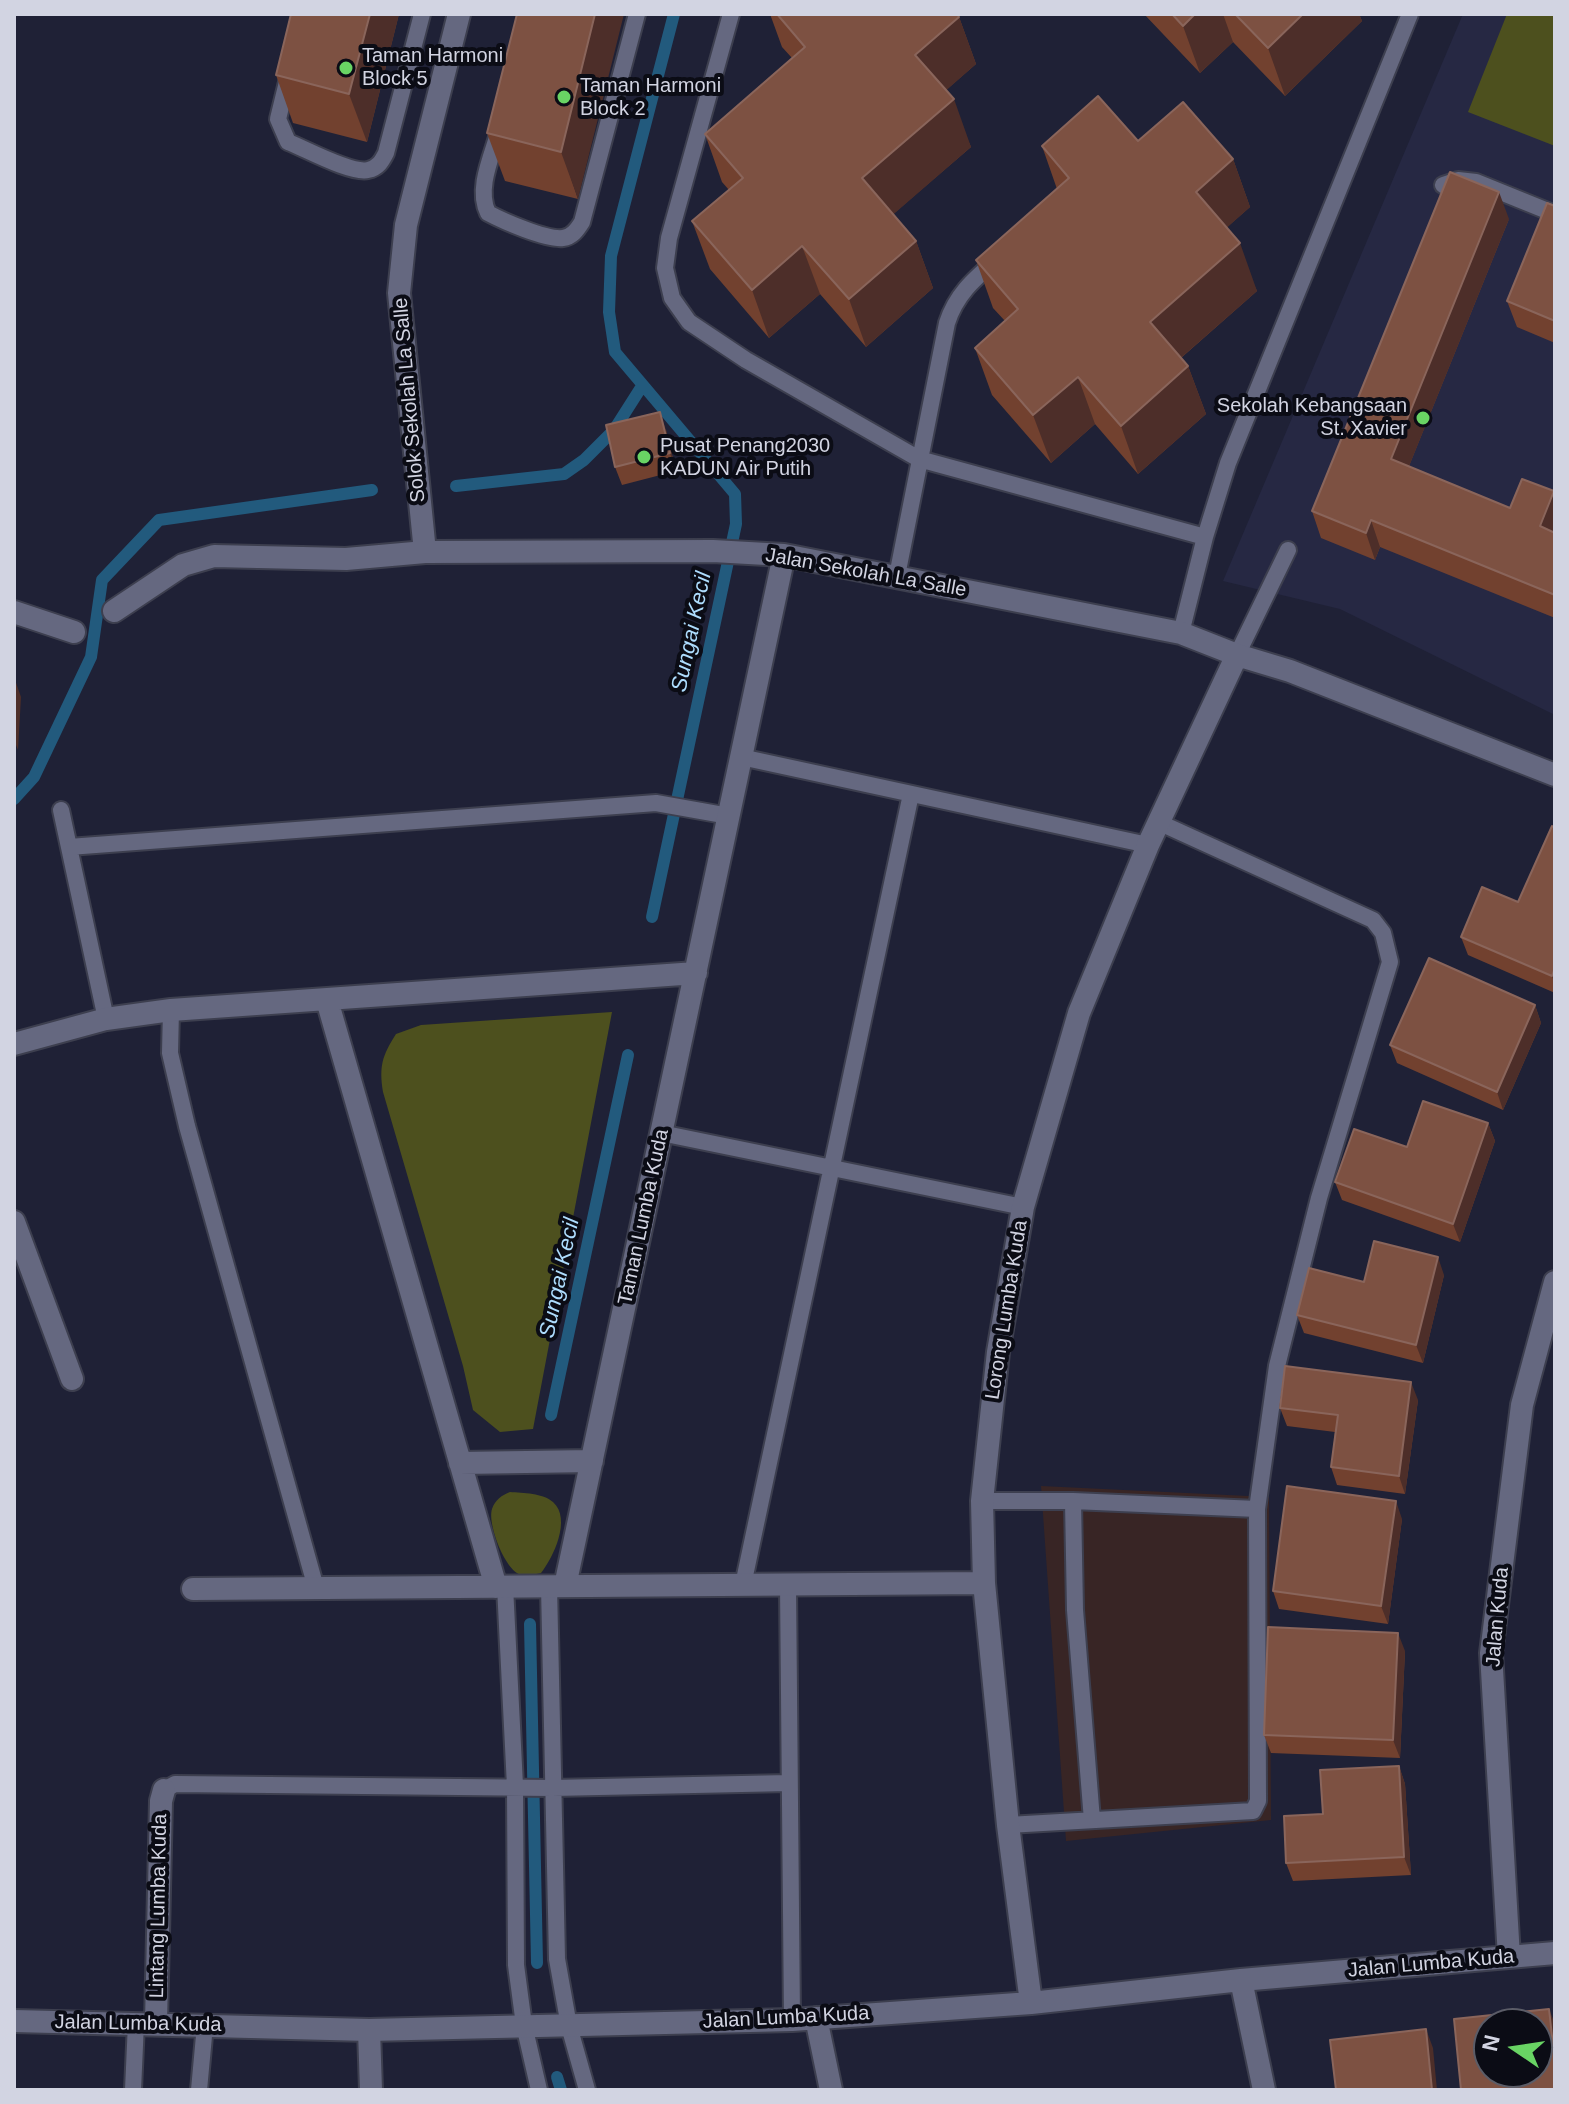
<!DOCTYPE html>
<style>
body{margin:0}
#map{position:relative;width:1569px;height:2104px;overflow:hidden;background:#1f2136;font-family:Arial,sans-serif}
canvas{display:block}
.frame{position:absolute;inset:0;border:16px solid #d2d4e2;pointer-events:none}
.north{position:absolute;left:1473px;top:2008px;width:80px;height:80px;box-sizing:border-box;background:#0b0c15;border:2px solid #5b5c67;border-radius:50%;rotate:283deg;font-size:22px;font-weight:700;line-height:32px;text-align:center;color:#d2d4e2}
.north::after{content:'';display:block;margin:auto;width:28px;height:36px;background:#69d464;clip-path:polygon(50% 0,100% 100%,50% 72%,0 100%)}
</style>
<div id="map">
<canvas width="1569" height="2104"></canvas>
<div class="frame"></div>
<div class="north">N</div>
</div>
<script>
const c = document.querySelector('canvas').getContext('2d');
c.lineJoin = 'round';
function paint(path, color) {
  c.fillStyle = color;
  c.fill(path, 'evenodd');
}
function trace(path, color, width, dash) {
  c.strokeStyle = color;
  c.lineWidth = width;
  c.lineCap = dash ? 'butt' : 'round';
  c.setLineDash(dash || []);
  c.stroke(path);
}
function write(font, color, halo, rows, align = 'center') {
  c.font = font + ' Arial,sans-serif';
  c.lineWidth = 8;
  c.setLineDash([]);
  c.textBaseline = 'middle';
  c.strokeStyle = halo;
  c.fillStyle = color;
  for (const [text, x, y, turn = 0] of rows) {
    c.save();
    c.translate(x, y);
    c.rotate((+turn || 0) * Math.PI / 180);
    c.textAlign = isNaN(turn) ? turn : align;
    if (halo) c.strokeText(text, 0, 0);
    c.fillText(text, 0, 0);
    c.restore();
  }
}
paint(new Path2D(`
 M1041 1486 1269 1497 1271 1820 1066 1841Z`), '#382525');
paint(new Path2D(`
 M1463 14H1555V715L1340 609 1223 581Z`), '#262843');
paint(new Path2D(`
 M1507 14H1555V146L1468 112Z
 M612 1012 533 1429 500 1432 473 1410 463 1366 383 1092C379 1066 382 1056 396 1034L421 1025Z
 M510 1492C523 1493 543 1493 553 1502 572 1519 553 1558 541 1573 536 1574 528 1576 522 1575 506 1573 487 1524 492 1509 495 1500 502 1495 510 1492Z`), '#4d501e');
trace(new Path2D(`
 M456 486 564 474 584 460 614 430 642 386
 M14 799 34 777 91 657 102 580 159 520 372 490
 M652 917 736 524 735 494 615 352 609 312 611 256 674 14
 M551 1415 628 1055
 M530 1624 537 1963
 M557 2077 561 2090`), '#225a7d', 12);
const service = new Path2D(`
 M731 14 669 238 665 268 672 298 689 322 746 360 919 459 1205 537
 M288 78 278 119 288 142C306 149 351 174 368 170 378 168 382 161 386 153L422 14
 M499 131C492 156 476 189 488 213 503 221 546 240 563 238 572 237 577 230 582 222L637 14
 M1443 185 1458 180 1476 182 1555 214
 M897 576 947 323C956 295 973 280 995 261
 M1181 633 1205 537 1228 463 1410 14
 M1237 655 1288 550
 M741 757 1148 845
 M61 810 106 1019
 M69 847 656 803 729 816
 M171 1010 170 1053 187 1126 316 1588
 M661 1133 1023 1207
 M982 1501H1073L1257 1509
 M1073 1501 1075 1610 1092 1820
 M743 1585 911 794
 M788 1585 792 2020
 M505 1586 515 1786 516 1965 524 2025 539 2090
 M549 1586 557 1959 569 2026 587 2090
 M164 1790 175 1784 552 1788 789 1783
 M1008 1825 1253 1811 1258 1801 1257 1509 1277 1366 1319 1198 1390 962 1383 933 1373 920 1158 822
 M133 2090 136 2023
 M199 2090 205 2025`);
const minor = new Path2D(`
 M425 552 399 293 406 225 459 14
 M114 611 183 565 214 556 346 559 425 552 713 551 784 555 1181 633 1237 655 1290 671 1555 775
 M14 612 74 632
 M327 1000 496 1587
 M14 1044 106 1019 171 1010 696 973
 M14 1222 72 1379
 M460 1463 592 1461
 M565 1586 784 555
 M193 1589 984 1583
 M1509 1957 1491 1653 1522 1405 1555 1282
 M1241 1980 1264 2090
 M1031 2003 1008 1825 984 1583 982 1501 998 1352 1023 1207 1079 1013 1148 845 1237 655
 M816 2018 831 2090
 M14 2021 369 2030 792 2020 1031 2003 1241 1980 1555 1953
 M156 2023 161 1801 164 1790
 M369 2030 371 2090`);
trace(service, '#3d3f4f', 20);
trace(minor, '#3d3f4f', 26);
trace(service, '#656880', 16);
trace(minor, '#656880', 22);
paint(new Path2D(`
 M291 14H399L367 142 293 123 276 75Z
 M517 14 578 199 505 181 487 133Z
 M770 14H957L959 17 976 64 946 90 971 147 893 214 916 241 933 288 866 347 820 294 769 338 710 269 692 221 729 190 722 182 705 134 792 58 782 47Z
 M1144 14H1359L1362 21 1285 96 1233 42 1200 73Z
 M1138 141 1233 159 1250 207 1226 228 1257 291 1181 358 1188 366 1206 414 1138 474 1095 424 1051 463 992 395 975 348 1005 321 993 308 976 260 1057 189 1042 146Z
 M1555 206V343L1517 327 1507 301Z
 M1509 219 1409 466 1510 508 1555 495V618L1380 547 1375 560 1321 538 1312 511Z
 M666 430 676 471 622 485 615 467Z
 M1555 828V993L1468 955 1461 937 1518 902Z
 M1535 1005 1541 1023 1503 1110 1397 1063 1390 1045Z
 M1488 1123 1495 1141 1460 1242 1342 1200 1335 1182 1407 1147Z
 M1444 1275 1423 1363 1304 1333 1297 1315 1364 1282Z
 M1418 1400 1405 1494 1337 1485 1331 1467 1335 1432 1287 1426 1280 1408Z
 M1402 1519 1388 1624 1279 1609 1273 1591Z
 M1405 1651 1400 1758 1271 1753 1264 1735Z
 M1399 1766 1405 1784 1411 1875 1293 1881 1286 1863 1323 1814Z`), '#72412f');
paint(new Path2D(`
 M370 14H399L367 142 349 94Z
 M595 14H624L578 199 561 152Z
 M1195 14H1223L1233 42 1200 73 1183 26Z
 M1303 14H1359L1362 21 1285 96 1268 48Z
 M959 17 976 64 933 102 915 55Z
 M954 99 971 147 880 226 862 178Z
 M1233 159 1250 207 1213 240 1196 192Z
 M1499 192 1509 219 1401 486 1391 459Z
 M916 241 933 288 866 347 849 299Z
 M1240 243 1257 291 1167 370 1150 322Z
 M802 246 820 294 769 338 752 290Z
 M1188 366 1206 414 1138 474 1121 426Z
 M1078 377 1095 424 1051 463 1033 415Z
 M660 412 666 430 676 471 670 453Z
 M1554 491 1555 495V539L1540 526Z
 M1371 520 1380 547 1375 560 1366 533Z
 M14 677 21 697 18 750 14 740Z
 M1555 968V985L1552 976Z
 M1535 1005 1541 1023 1503 1110 1497 1092Z
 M1488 1123 1495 1141 1460 1242 1453 1224Z
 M1438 1257 1444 1275 1423 1363 1416 1345Z
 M1411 1382 1418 1400 1405 1494 1399 1476Z
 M1396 1501 1402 1519 1388 1624 1381 1606Z
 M1398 1633 1405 1651 1400 1758 1393 1740Z
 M1399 1766 1405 1784 1411 1875 1404 1857Z
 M1549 2009 1555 2024V2063Z
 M1426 2029 1433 2048 1437 2090H1432Z`), '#4d2e29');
const building = new Path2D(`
 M291 14H370L349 94 276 75Z
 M517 14H595L561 152 487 133Z
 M777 14H957L959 17 915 55 954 99 862 178 916 241 849 299 802 246 752 290 692 221 743 178 705 134 805 47Z
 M1172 14H1195L1183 26Z
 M1235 14H1303L1268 48Z
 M1098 96 1138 141 1183 102 1233 159 1196 192 1240 243 1150 322 1188 366 1121 426 1078 377 1033 415 975 348 1018 309 976 260 1069 178 1042 146Z
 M1450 172 1499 192 1391 459 1510 508 1522 479 1554 491 1540 526 1555 533V595L1371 520 1366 533 1312 511Z
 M1547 203 1555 206V321L1507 301Z
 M660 412 670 453 615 467 606 425Z
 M1552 826 1555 828V968L1552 976 1461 937 1482 887 1518 902Z
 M1429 958 1535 1005 1497 1092 1390 1045Z
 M1423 1101 1488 1123 1453 1224 1335 1182 1354 1129 1407 1147Z
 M1374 1241 1438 1257 1416 1345 1297 1315 1309 1268 1364 1282Z
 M1285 1366 1411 1382 1399 1476 1331 1467 1338 1415 1280 1408Z
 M1287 1486 1396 1501 1381 1606 1273 1591Z
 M1268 1627 1398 1633 1393 1740 1264 1735Z
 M1399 1766 1404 1857 1286 1863 1284 1816 1323 1814 1320 1770Z
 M1549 2009 1555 2063V2090H1461L1454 2019ZM1489 2024H1537V2072H1489Z
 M1426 2029 1432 2090H1336L1330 2040Z`);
paint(building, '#7d5142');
trace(building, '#8a655b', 2);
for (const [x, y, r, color] of [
 [346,68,8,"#69d464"],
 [564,97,8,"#69d464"],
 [1423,418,8,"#69d464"],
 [644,457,8,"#69d464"]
]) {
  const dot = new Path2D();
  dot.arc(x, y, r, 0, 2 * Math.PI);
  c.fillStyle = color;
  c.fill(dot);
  trace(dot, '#0b0c15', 3);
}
write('20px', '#d2d4e2', '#0b0c15', [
 ["Taman Harmoni",362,56],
 ["Block 5",362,79],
 ["Taman Harmoni",580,86],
 ["Block 2",580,109],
 ["Sekolah Kebangsaan",1407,406,"right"],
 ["St. Xavier",1407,429,"right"],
 ["Pusat Penang2030",660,446],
 ["KADUN Air Putih",660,469]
], 'left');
write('20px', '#d2d4e2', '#0b0c15', [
 ["Solok Sekolah La Salle",410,400,-95],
 ["Jalan Sekolah La Salle",866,573,10],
 ["Taman Lumba Kuda",644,1217,-78],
 ["Lorong Lumba Kuda",1007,1310,-81],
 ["Jalan Kuda",1498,1617,-85],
 ["Lintang Lumba Kuda",159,1906,-89],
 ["Jalan Lumba Kuda",1431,1964,-5],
 ["Jalan Lumba Kuda",786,2018,-3],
 ["Jalan Lumba Kuda",138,2024,1]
]);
write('italic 22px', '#addcfd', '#0b0c15', [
 ["Sungai Kecil",692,632,-78],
 ["Sungai Kecil",560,1278,-78]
]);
</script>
